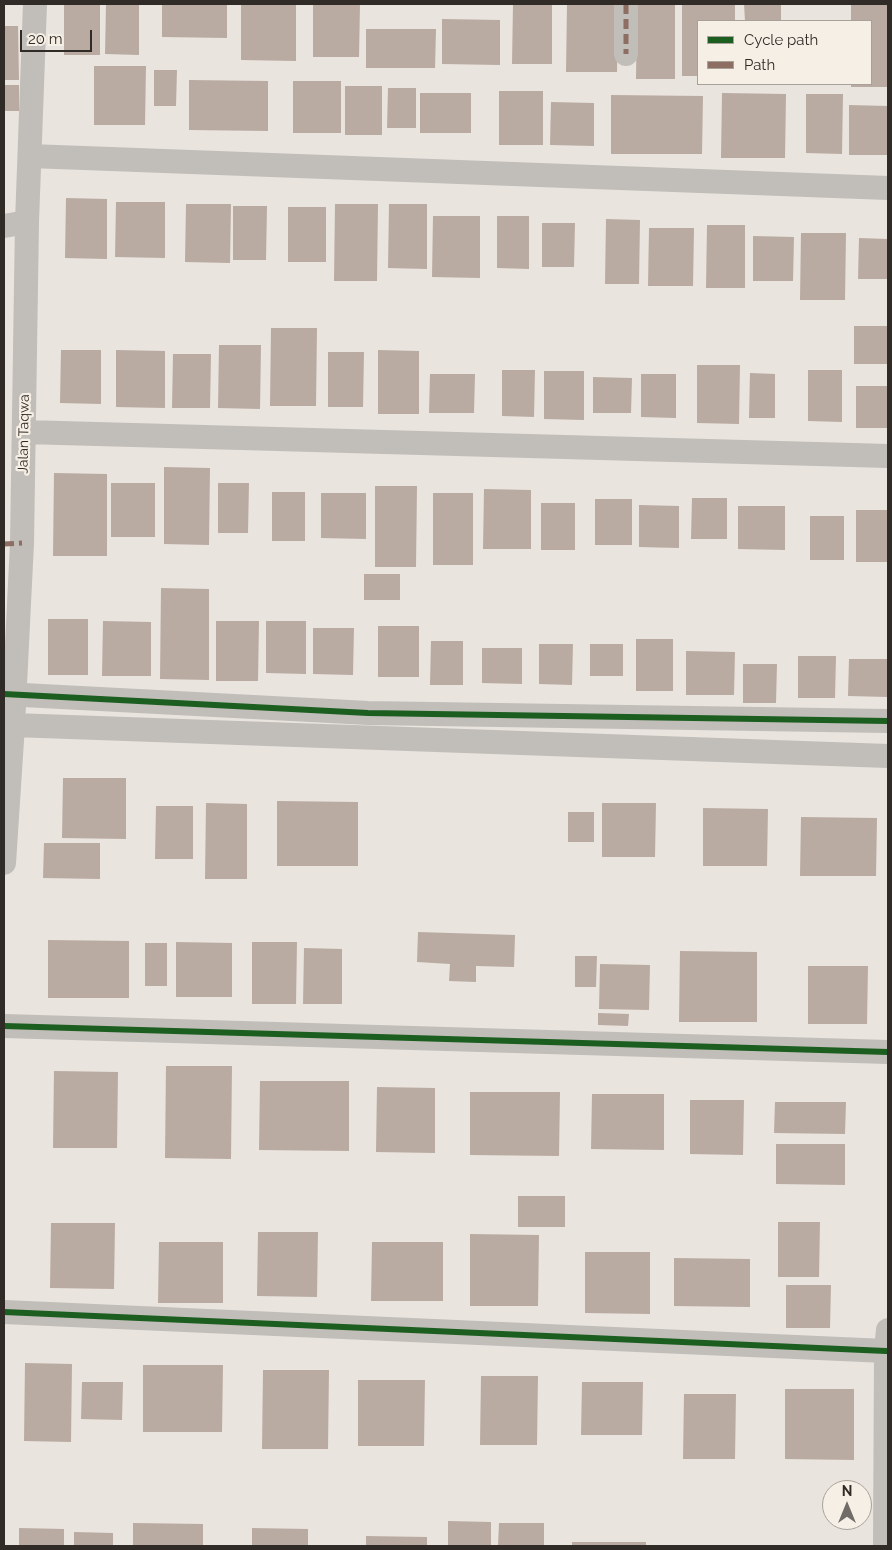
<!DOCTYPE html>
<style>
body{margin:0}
#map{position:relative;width:892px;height:1550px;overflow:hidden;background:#e9e4de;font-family:Raleway,sans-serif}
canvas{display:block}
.frame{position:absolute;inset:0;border:5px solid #312b27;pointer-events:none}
.legend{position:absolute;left:697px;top:20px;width:175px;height:65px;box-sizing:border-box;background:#f6efe5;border:1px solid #a7a199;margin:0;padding:6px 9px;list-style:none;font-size:15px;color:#312b27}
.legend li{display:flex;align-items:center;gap:10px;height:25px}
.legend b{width:25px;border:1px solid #a7a199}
.north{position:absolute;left:822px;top:1480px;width:50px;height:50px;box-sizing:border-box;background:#f6efe5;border:1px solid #a7a199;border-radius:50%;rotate:0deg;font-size:14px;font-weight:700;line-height:20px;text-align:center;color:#312b27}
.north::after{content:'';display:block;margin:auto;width:18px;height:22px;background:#716c67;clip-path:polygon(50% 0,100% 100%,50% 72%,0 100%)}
.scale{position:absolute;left:20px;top:30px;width:72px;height:22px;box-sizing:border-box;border:2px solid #312b27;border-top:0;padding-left:6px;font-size:15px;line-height:18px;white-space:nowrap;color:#312b27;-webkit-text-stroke:4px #f6efe5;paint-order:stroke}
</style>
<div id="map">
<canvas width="892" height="1550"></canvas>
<div class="frame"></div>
<ul class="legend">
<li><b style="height:6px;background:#1b5e20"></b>Cycle path</li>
<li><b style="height:6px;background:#8d6e63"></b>Path</li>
</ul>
<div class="north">N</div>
<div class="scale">20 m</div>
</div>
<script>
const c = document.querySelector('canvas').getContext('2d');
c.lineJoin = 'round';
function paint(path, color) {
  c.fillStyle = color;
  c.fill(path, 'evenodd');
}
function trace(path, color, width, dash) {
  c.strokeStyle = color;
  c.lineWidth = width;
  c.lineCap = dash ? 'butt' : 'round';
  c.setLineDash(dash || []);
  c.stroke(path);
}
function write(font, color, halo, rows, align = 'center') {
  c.font = font + ' Raleway,sans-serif';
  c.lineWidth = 4.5;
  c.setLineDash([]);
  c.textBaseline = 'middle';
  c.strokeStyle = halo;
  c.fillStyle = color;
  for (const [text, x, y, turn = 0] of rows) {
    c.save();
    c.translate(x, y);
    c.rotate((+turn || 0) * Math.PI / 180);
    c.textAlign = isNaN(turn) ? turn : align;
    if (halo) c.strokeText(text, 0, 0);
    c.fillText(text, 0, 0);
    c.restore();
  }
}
paint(new Path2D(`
 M64 4H100V55H64Z
 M106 4H139V55L105 54Z
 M162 4H227V38L162 37Z
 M241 4H296V61L241 60Z
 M313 4H360L359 57H313Z
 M513 4H552V64H512Z
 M567 4H618L617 72H566Z
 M637 4H675V79H636Z
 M682 4H735V21H698V76H682Z
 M744 4H781V21H745Z
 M851 4H888V87H851V84H871V21H851Z
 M442 19 500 20V65L442 64Z
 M4 26H18L19 80H4Z
 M366 29H436L435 68H366Z
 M94 66H146L145 125H94Z
 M154 70H177L176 106H154Z
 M189 80 268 81V131L189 130Z
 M293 81H341V133H293Z
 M4 85H19V111H4Z
 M345 86H382V135H345Z
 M388 88H416V128H387Z
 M499 91H543V145H499Z
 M420 93H471V133H420Z
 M722 93 786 94 785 158H721Z
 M806 94H843L842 154 806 153Z
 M611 95 703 96 702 154H611Z
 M551 102 594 103V146L550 145Z
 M849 105 888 106V155H849Z
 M66 198 107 199V259L65 258Z
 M116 202H165V258L115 257Z
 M186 204H231L230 263 185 262Z
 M335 204H378L377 281H334Z
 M389 204H427V269L388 268Z
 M233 206H267L266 260H233Z
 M288 207H326V262H288Z
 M433 216H480V278L432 277Z
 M497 216H529V269L497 268Z
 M606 219 640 220 639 284H605Z
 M542 223H575L574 267H542Z
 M707 225H745V288H706Z
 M649 228H694L693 286H648Z
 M801 233H846L845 300H800Z
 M753 236 794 237 793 281H753Z
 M859 238 888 239V279H858Z
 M854 326H888V364H854Z
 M271 328H317L316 406H270Z
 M219 345H261L260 409 218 408Z
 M61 350H101V404L60 403Z
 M116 350 165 351V408L116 407Z
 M378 350 419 351V414H378Z
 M328 352H364L363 407H328Z
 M173 354H211L210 408H172Z
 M697 365H740L739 424 697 423Z
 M502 370H535L534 417 502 416Z
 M808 370H842V422L808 421Z
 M544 371H584V420L544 419Z
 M750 373 775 374V418H749Z
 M430 374H475L474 413H429Z
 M641 374H676V418L641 417Z
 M593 377 632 378 631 413H593Z
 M856 386H888V428H856Z
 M164 467 210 468 209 545 164 544Z
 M54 473 107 474V556H53Z
 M111 483H155V537H111Z
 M218 483H249L248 533H218Z
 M375 486H417L416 567H375Z
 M484 489 531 490V549H483Z
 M272 492H305V541H272Z
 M321 493H366V539L321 538Z
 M433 493H473V565H433Z
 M692 498H727V539H691Z
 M595 499H632V545H595Z
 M541 503H575V550H541Z
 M639 505 679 506V548L639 547Z
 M738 506H785V550L738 549Z
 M856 510H888V562H856Z
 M810 516H844V560H810Z
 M364 574H400V600H364Z
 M161 588 209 589V680L160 679Z
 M48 619H88V675H48Z
 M103 621 151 622V676H102Z
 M216 621H259L258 681H216Z
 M266 621H306V674L266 673Z
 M378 626H419V677H378Z
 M313 628H354L353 675 313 674Z
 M636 639H673V691H636Z
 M431 641H463V685H430Z
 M539 644H573L572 685 539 684Z
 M590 644H623V676H590Z
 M482 648H522V684L482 683Z
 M686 651 735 652 734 695H686Z
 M798 656H836L835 698H798Z
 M849 659H888V697L848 696Z
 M743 664H777L776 703H743Z
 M63 778H126V839L62 838Z
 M277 801 358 802V866H277Z
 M206 803 247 804V879H205Z
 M602 803H656L655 857H602Z
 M156 806H193V859H155Z
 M703 808 768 809 767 866H703Z
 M568 812H594V842H568Z
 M801 817 877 818 876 876H800Z
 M44 843H100V879L43 878Z
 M418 932 515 935 514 967 476 966V982L449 981 450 964 417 962Z
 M48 940 129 941V998H48Z
 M176 942 232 943V997H176Z
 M252 942H297L296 1004H252Z
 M145 943H167V986H145Z
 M304 948 342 949V1004H303Z
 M680 951 757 952V1022H679Z
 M575 956H597L596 987H575Z
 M600 964 650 965 649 1010 599 1009Z
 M808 966H868L867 1024H808Z
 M598 1013 629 1014 628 1026 598 1025Z
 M166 1066H232L231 1159 165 1158Z
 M54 1071 118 1072 117 1148H53Z
 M260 1081H349V1151L259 1150Z
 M377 1087 435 1088V1153L376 1152Z
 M470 1092H560L559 1156 470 1155Z
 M592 1094H664V1150L591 1149Z
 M690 1100H744L743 1155 690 1154Z
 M775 1102H846L845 1134 774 1133Z
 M776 1144H845V1185L776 1184Z
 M518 1196H565V1227H518Z
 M778 1222H820L819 1277H778Z
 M51 1223H115L114 1289 50 1288Z
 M258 1232H318L317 1297 257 1296Z
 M470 1234 539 1235 538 1306H470Z
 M159 1242H223V1303H158Z
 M372 1242H443V1301H371Z
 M585 1252H650V1314L585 1313Z
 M674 1258 750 1259V1307L674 1306Z
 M786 1285H831L830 1328H786Z
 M25 1363 72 1364 71 1442 24 1441Z
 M143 1365H223L222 1432H143Z
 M263 1370H329L328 1449H262Z
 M481 1376H538L537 1445H480Z
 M358 1380H425L424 1446H358Z
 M82 1382H123L122 1420 81 1419Z
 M582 1382H643L642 1435H581Z
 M785 1389H854V1460L785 1459Z
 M684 1394H736L735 1459H683Z
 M448 1521 491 1522V1546H448Z
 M133 1523 203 1524V1546H133Z
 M499 1523H544V1546H498Z
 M19 1528 64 1529V1546H19Z
 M252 1528 308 1529V1546H252Z
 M74 1532 113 1533V1546H74Z
 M366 1536 427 1537V1546H366Z
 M572 1542H646V1546H572Z`), '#baaba2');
trace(new Path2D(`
 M626 4V54
 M30 156 888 188
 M4 226 27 222
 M25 432 888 456
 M4 694 368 713 888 721
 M13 725C305 736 596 745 888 756
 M4 863 13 725 22 543 27 222 35 4
 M4 1026 888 1052
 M4 1312 886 1351
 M885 1546 886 1351 888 1330`), '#c1bdb8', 24);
trace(new Path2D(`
 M626 4V54
 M4 544 22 543`), '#8d6e63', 5, [10, 5]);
trace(new Path2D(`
 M4 694 368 713 888 721
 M4 1026 888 1052
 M4 1312 886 1351`), '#1b5e20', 6);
write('14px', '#312b27', '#f6efe5', [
 ["Jalan Taqwa",24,434,-89]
]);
</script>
